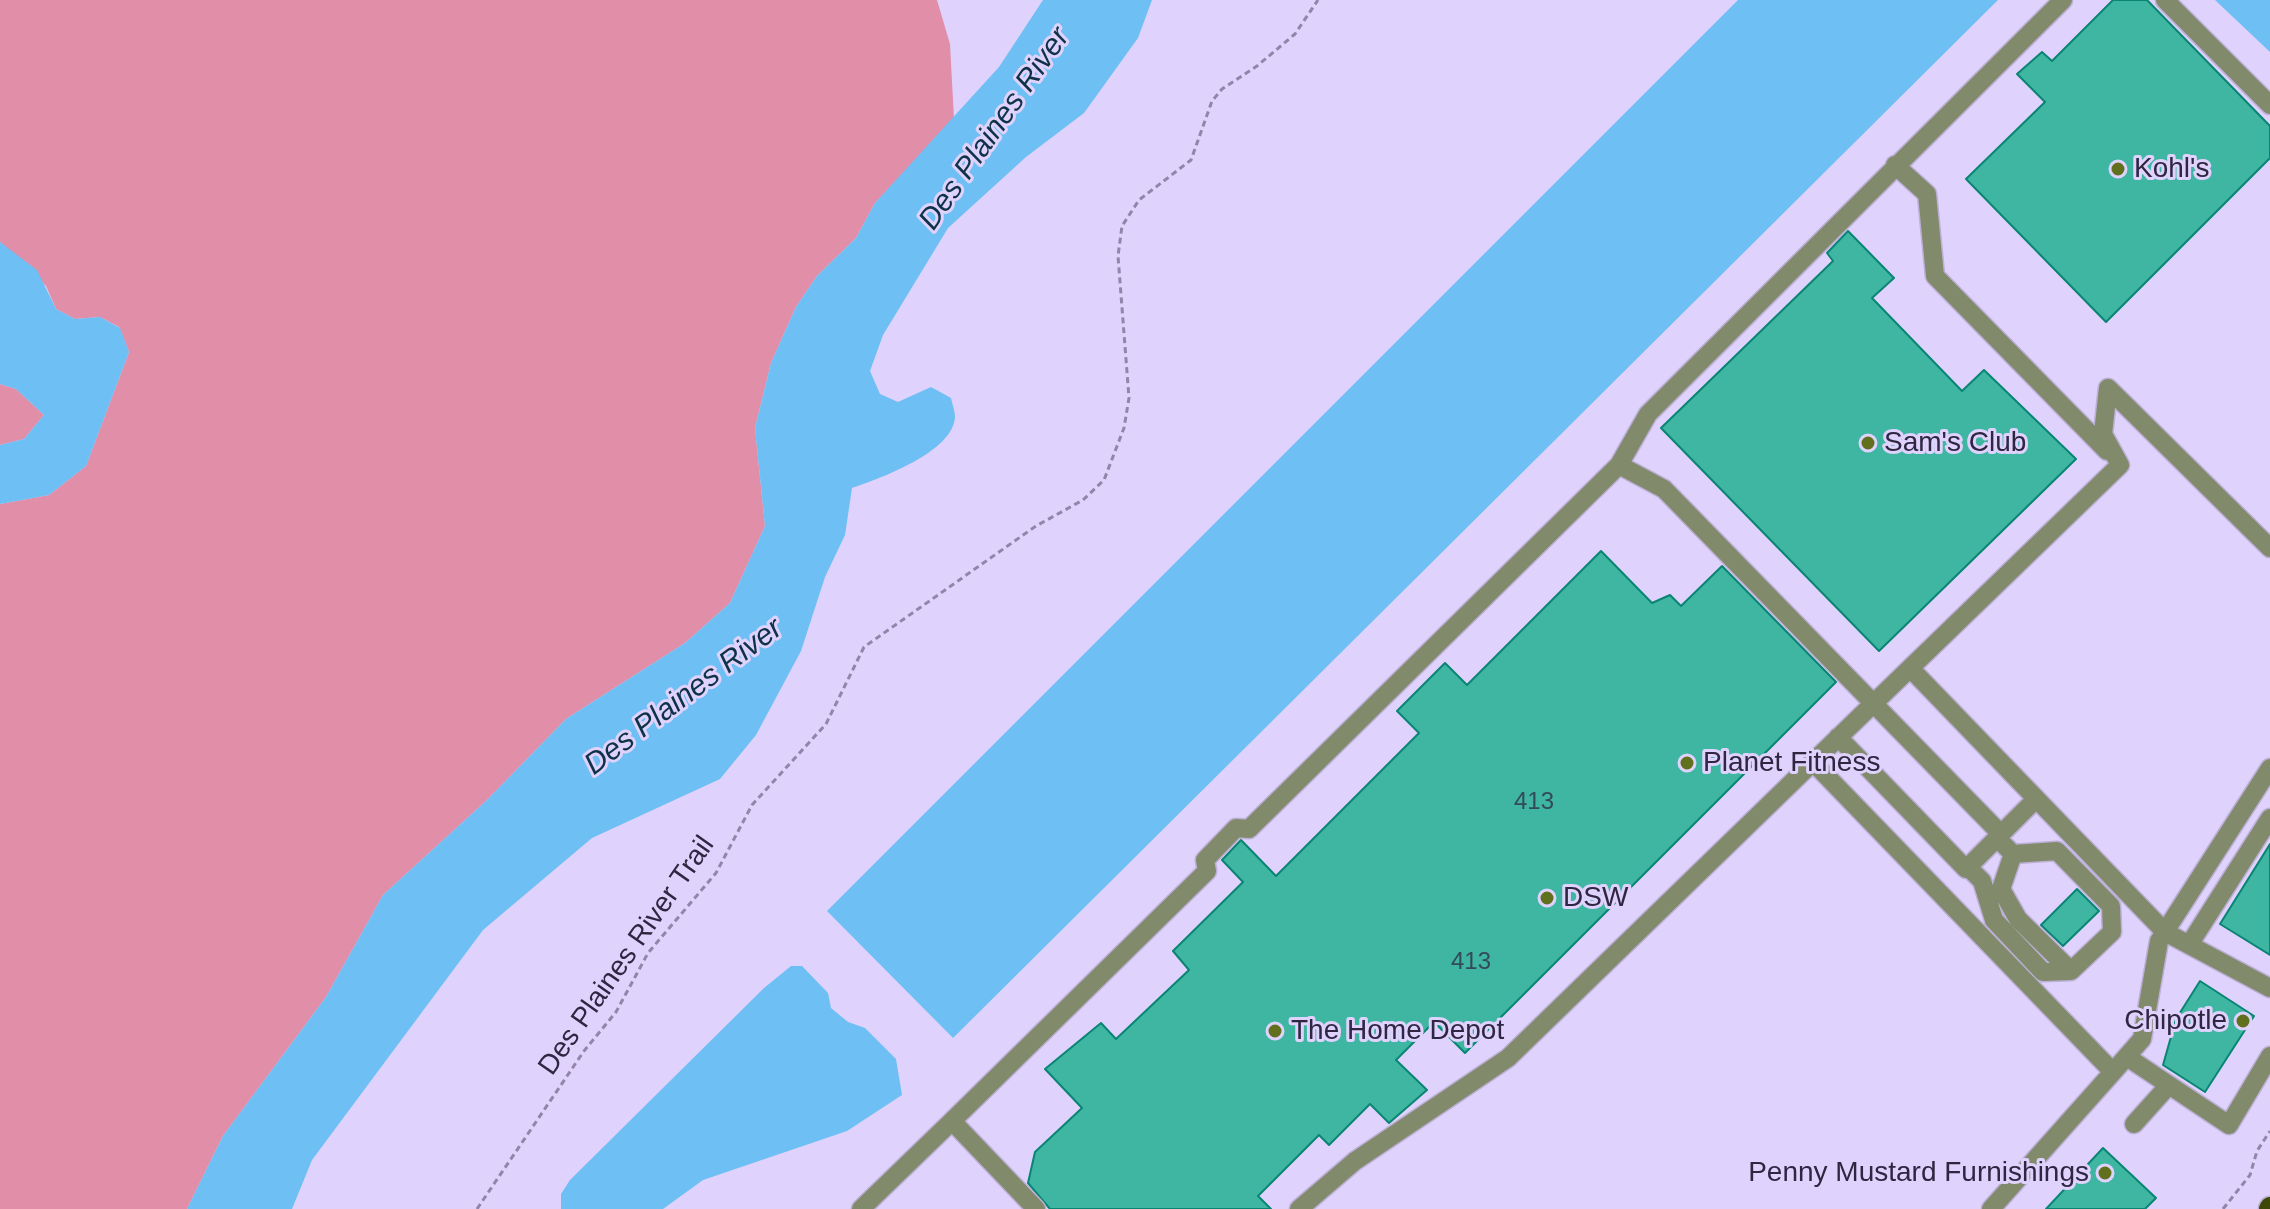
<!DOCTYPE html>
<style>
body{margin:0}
canvas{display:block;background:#dfd2fc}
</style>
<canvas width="2270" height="1209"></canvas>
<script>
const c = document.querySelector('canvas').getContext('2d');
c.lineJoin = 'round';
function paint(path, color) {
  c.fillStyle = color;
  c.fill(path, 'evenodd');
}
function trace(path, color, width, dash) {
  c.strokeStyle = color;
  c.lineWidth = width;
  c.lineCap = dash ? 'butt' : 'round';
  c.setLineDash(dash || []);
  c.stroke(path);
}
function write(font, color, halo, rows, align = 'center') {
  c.font = font + ' Arial,sans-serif';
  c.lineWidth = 6;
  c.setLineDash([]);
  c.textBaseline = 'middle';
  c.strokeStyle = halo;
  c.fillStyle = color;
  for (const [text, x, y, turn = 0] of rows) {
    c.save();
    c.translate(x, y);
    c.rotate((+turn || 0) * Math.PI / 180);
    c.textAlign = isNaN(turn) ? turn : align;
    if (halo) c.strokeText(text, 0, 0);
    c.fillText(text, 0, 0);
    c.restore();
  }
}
paint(new Path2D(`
 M0 0H937L950 44 954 119 875 203 856 238 817 276 796 307 771 363 755 428 765 526 730 603 685 643 566 719 487 800 383 895 326 997 223 1136 187 1209H0V504L49 495 86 466 129 352 119 327 100 317 75 319 56 309 46 286 0 242Z
 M0 384 16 389 44 415 24 439 0 445Z`), '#e18ea9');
paint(new Path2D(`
 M1043 0H1152L1138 38 1084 113 1026 157 948 228 883 335 870 371 880 394 898 402 931 387 951 398C952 403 955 411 955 417 953 452 881 478 852 488L845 535 825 577 801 651 756 735 720 779 592 838 483 930 312 1160 292 1209H187L223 1136 326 997 383 895 487 800 566 719 685 643 730 603 765 526 755 428 771 363 796 307 817 276 856 238 875 203 999 67Z
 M1738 0H1998L953 1038 827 911Z
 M2215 0H2270V52Z
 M0 242 37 270 56 309 75 319 100 317 120 328 129 352 86 466 49 495 0 504V445L24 439 44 415 16 389 0 384Z
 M791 966H802L828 993 831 1008 848 1022 865 1028 896 1059 902 1095 847 1131 703 1180 663 1209H561V1194L570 1180 764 988Z`), '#6ebff4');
const building = new Path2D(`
 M2113 0H2147L2270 126V158L2106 322 1966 179 2045 102 2017 74 2042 52 2052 61Z
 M1848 231 1894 278 1872 298 1962 391 1984 370 2076 459 1879 651 1661 428 1833 261 1827 253Z
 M1601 551 1652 603 1670 595 1681 606 1722 566 1836 682 1465 1053 1434 1022 1396 1060 1427 1090 1389 1123 1370 1104 1329 1145 1319 1135 1258 1196 1271 1209H1050L1028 1183 1035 1152 1082 1108 1045 1069 1101 1023 1116 1039 1189 970 1173 951 1243 882 1222 860 1241 840 1276 876 1419 733 1397 711 1445 663 1467 685Z
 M2270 844V955L2220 924Z
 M2077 889 2099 911 2063 946 2041 925Z
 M2200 981 2254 1016 2205 1092 2163 1065 2176 1019Z
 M2103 1148 2156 1198 2145 1209H2046Z`);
paint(building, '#3eb6a1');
trace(building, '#0a8574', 2);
const minor = new Path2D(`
 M2165 0 2270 105
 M1895 165 1927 194 1935 276 2107 451
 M1619 465 1648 414 2063 0
 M1910 668 2165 932 2270 988
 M1838 737 1966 869 2036 799
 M1813 762 2120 465 2103 434 2108 388 2270 548
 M2013 854 2001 889 2018 919 2071 971
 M1968 867 1982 881 1994 920 2043 972 2071 971 2112 932 2111 906 2057 851 2013 854 1997 838
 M2189 945 2270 818
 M2127 1057 2229 1125 2270 1056
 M2113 1072 2142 1039 2159 941 2270 768
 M952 1121 1207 871 1205 860 1236 828 1249 829 1619 465 1664 489 2001 834
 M2134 1124 2169 1085
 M861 1209 952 1121 1036 1209
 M1299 1209 1355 1161 1508 1058 1813 762 2113 1072 1991 1209`);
const major = new Path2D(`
 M2269 1209 2270 1207`);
trace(minor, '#bcb0d7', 21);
trace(major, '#bcb0d7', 23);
trace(new Path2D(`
 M477 1209 584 1051 616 1012 648 953 716 873 752 805 826 724 864 647 1036 526 1083 500 1104 480 1124 428 1129 398 1118 256 1122 226 1139 200 1191 160 1212 101 1222 89 1257 66 1295 34 1318 0
 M2223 1209 2250 1175 2257 1151 2270 1131`), '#9186a9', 3, [6, 4]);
trace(minor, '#828a6c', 18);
trace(major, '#3e4807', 20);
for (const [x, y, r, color] of [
 [2118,169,8,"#61701c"],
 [1868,443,8,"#61701c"],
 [1687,763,8,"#61701c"],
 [1547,898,8,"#61701c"],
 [2243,1021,8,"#61701c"],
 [1275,1031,8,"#61701c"],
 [2105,1173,8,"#61701c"]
]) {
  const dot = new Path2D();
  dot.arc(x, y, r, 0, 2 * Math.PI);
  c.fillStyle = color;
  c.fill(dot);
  trace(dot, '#dfd2fc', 3);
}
write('24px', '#334a59', null, [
 ["413",1534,802],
 ["413",1471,962]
]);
write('28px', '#2f2641', '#dfd2fc', [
 ["Kohl's",2134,169],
 ["Sam's Club",1884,443],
 ["Planet Fitness",1703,763],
 ["DSW",1563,898],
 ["Chipotle",2227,1021,"right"],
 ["The Home Depot",1291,1031],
 ["Penny Mustard Furnishings",2089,1173,"right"]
], 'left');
write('28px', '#2f2641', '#dfd2fc', [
 ["Des Plaines River Trail",627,956,-55]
]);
write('italic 30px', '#0e3248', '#dfd2fc', [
 ["Des Plaines River",995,129,-55],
 ["Des Plaines River",684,697,-37]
]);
</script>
